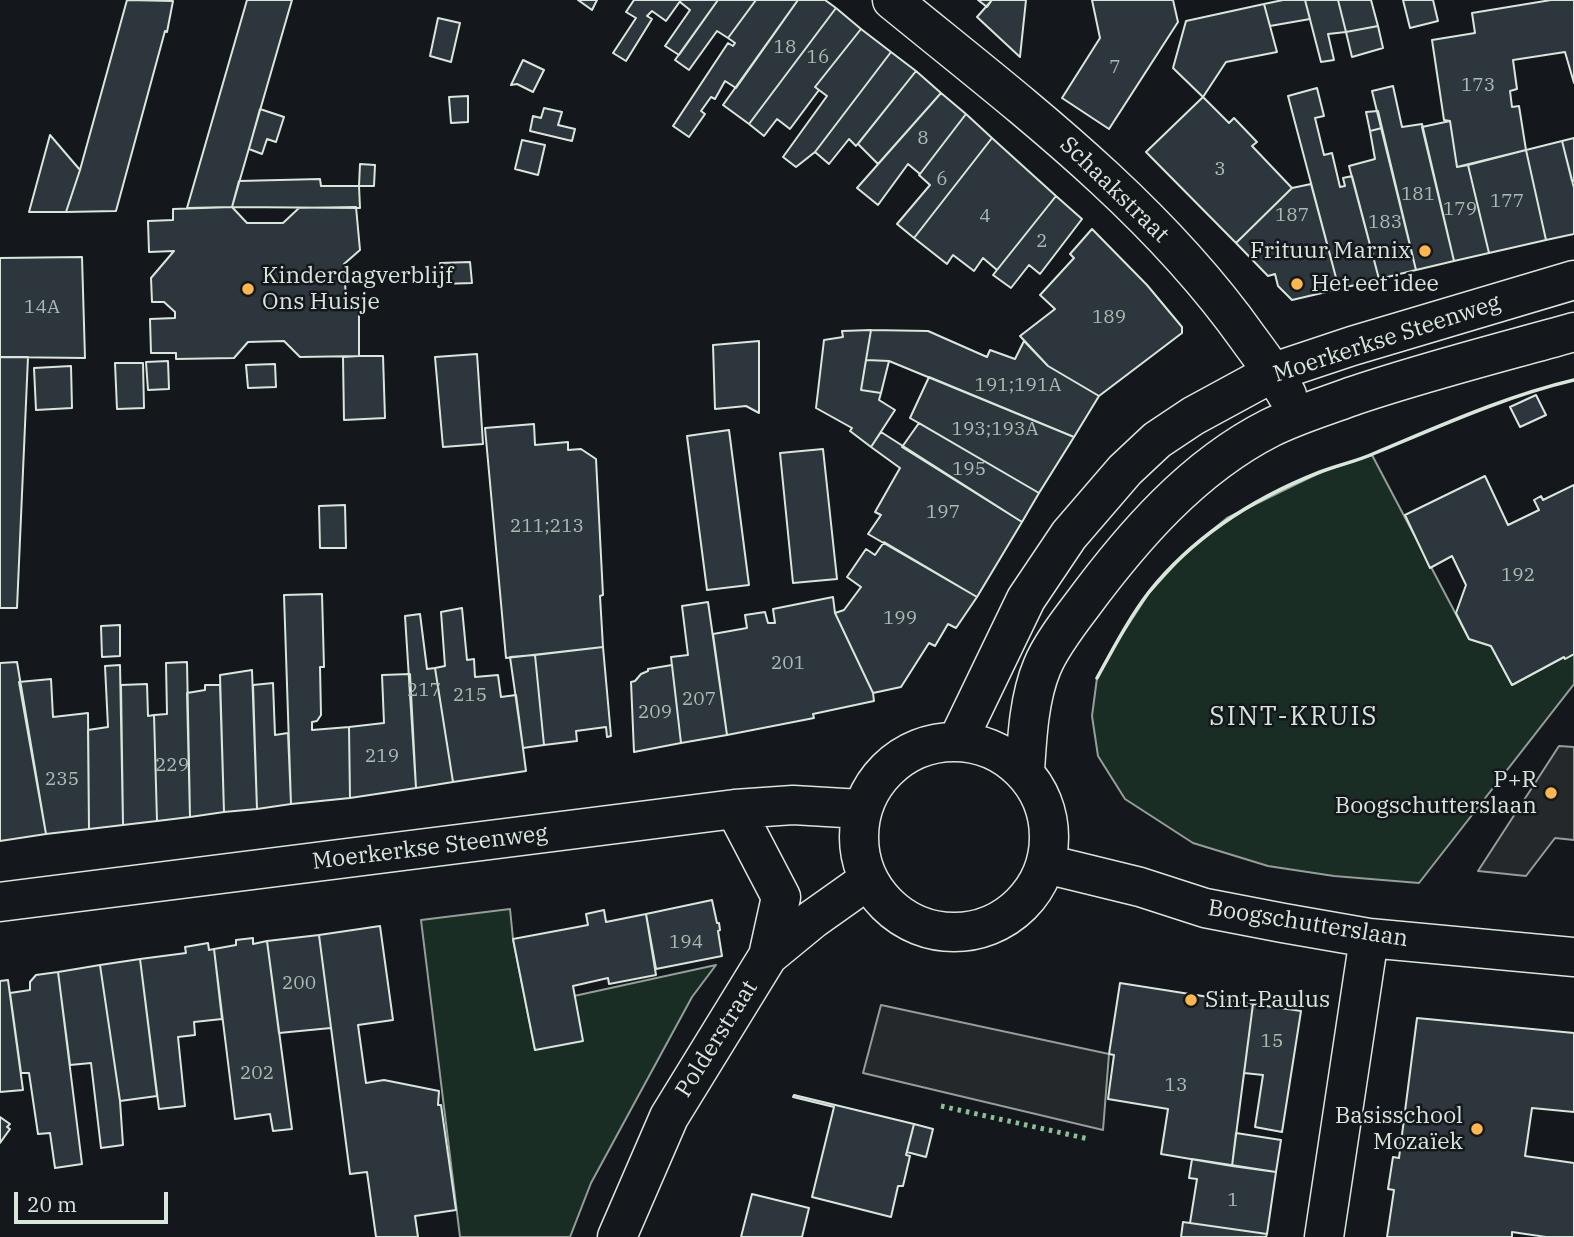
<!DOCTYPE html>
<meta charset="utf-8">
<style>
body{margin:0}
#map{position:relative;width:1574px;height:1237px;overflow:hidden;background:#14181c;font-family:"IBM Plex Serif",serif}
canvas{display:block}
.scale{position:absolute;left:14px;top:1192px;width:154px;height:32px;box-sizing:border-box;border:4px solid #d8e6dc;border-top:0;padding-left:9px;font-size:21px;line-height:24px;white-space:nowrap;color:#d8e6dc;-webkit-text-stroke:5px #14181c;paint-order:stroke}
</style>
<div id="map">
<canvas width="1574" height="1237"></canvas>
<div class="scale">20 m</div>
</div>
<script>
const c = document.querySelector('canvas').getContext('2d');
c.lineJoin = 'round';
function paint(path, color) {
  c.fillStyle = color;
  c.fill(path, 'evenodd');
}
function trace(path, color, width, dash) {
  c.strokeStyle = color;
  c.lineWidth = width;
  c.lineCap = dash ? 'butt' : 'round';
  c.setLineDash(dash || []);
  c.stroke(path);
}
function write(font, color, halo, rows, align = 'center') {
  c.font = font + ' "IBM Plex Serif",serif';
  c.lineWidth = 5;
  c.setLineDash([]);
  c.textBaseline = 'middle';
  c.strokeStyle = halo;
  c.fillStyle = color;
  for (const [text, x, y, turn = 0] of rows) {
    c.save();
    c.translate(x, y);
    c.rotate((+turn || 0) * Math.PI / 180);
    c.textAlign = isNaN(turn) ? turn : align;
    if (halo) c.strokeText(text, 0, 0);
    c.fillText(text, 0, 0);
    c.restore();
  }
}
const green = new Path2D(`
 M1372 455 1469 639 1491 646 1512 685 1564 657 1574 654V684L1419 883 1334 876 1268 866 1193 843 1125 799 1098 756 1092 716 1097 678 1115 645 1149 593 1187 551 1227 518 1319 473Z
 M510 909 513 939 535 1050 574 996 716 965 692 997 591 1183 570 1237H460L421 920Z`);
paint(green, '#1a2d24');
trace(green, '#939e99', 2);
const parking = new Path2D(`
 M1559 746 1574 747V840L1555 838 1526 876 1478 871Z
 M881 1005 1109 1054 1103 1130 863 1073Z`);
paint(parking, '#24282b');
trace(parking, '#939e99', 2);
const building = new Path2D(`
 M127 0 173 1 167 32 165 31 116 211 66 212 80 170Z
 M247 0H292L232 207 187 208Z
 M578 0H597L592 10Z
 M634 0H681L666 21 652 11 647 16 652 19 626 61 613 53 636 18 626 12Z
 M681 0H718L679 55 665 46 690 10 680 2Z
 M718 0H756L728 38 717 31 689 70 675 60Z
 M756 0H798L736 88 725 81 715 99 711 97 701 111 705 114 689 137 673 126 728 43 733 46 735 43 728 38Z
 M798 0H825L836 8 749 124 723 105Z
 M978 0H992L987 7Z
 M992 0H1026L1020 57 977 17Z
 M1092 0H1173L1178 22 1109 129 1062 98 1100 38Z
 M1283 0H1305L1310 19 1270 26 1264 4Z
 M1305 0H1338L1346 32 1328 34 1334 60 1321 62Z
 M1338 0H1371L1378 26 1346 32Z
 M1403 0H1433L1438 21 1410 28Z
 M1551 0H1574V83L1565 52 1513 60 1517 89 1510 91 1512 107 1519 106 1526 150 1457 167 1450 121 1444 120 1432 40 1475 33 1472 13Z
 M1264 4 1277 52 1226 62 1203 97 1173 68 1186 21Z
 M836 8 861 29 815 87 819 90 790 129 777 119 764 136 749 124Z
 M438 18 460 23 451 62 430 56Z
 M1378 26 1383 48 1352 57 1346 32Z
 M861 29 891 52 815 152 796 167 783 157 827 96 815 87Z
 M891 52 916 71 856 146 849 139 829 164 815 152Z
 M523 60 544 70 533 92 517 84 511 85Z
 M916 71 941 93 878 164 858 144Z
 M1393 86 1402 127 1422 124 1454 261 1416 270 1372 91Z
 M1317 88 1324 116 1315 118 1324 155 1332 153 1340 187 1345 186 1343 178 1352 176 1379 279 1339 289 1288 96Z
 M941 93 966 114 920 174 908 164 878 205 857 188Z
 M468 96V122L451 123 449 97Z
 M1203 97 1229 123 1234 118 1257 142 1252 146 1292 188 1236 243 1146 152Z
 M544 108 562 112 558 125 575 129 572 141 530 131 533 116 541 118Z
 M260 109 284 117 276 142 267 139 262 154 249 149Z
 M1378 111 1382 128 1370 131 1366 112Z
 M966 114 992 138 914 238 897 224 930 185 919 175 920 174Z
 M1450 121 1457 167 1468 165 1489 253 1454 261 1422 127Z
 M1382 128 1416 270 1379 279 1349 166 1375 159 1370 131Z
 M50 135 80 170 66 212H29Z
 M992 138 1056 196 997 270 983 258 974 271 953 255 947 264 914 238Z
 M1574 138V181H1572L1562 141Z
 M522 140 545 145 538 175 515 169Z
 M1562 141 1574 188V234L1546 240 1526 150Z
 M1526 150 1546 240 1489 253 1468 165Z
 M360 164 375 165 374 186H359Z
 M320 179 321 186H359L360 208 232 207 239 181Z
 M1311 184 1339 289 1292 300 1278 286 1275 274 1268 276 1236 243 1292 188Z
 M1056 196 1082 219 1040 274 1029 265 1011 288 993 275Z
 M232 207 247 223H283L299 208 356 207 360 250 344 264 346 299 359 312V356L300 357 284 341 248 342 234 358 176 359V353H151L150 319 175 318V312L164 302H152L151 278 174 251 149 252 148 221 173 220V209Z
 M1092 229 1147 285 1182 327V333L1099 396 1048 366 1020 336 1055 309 1040 295 1074 258 1070 254Z
 M82 257 85 358 0 357V258Z
 M470 262 472 283 441 284 440 263Z
 M871 330 861 390 881 393 879 400 895 410 871 447 850 431 852 428 816 408 824 340 843 337 842 331Z
 M871 330 928 331 987 357 990 350 1015 359 1024 341 1048 366 1099 396 1074 437 889 361 866 360Z
 M759 341V413L746 406 715 409 713 345Z
 M477 354 483 444 443 447 435 357Z
 M359 356H383L385 418 344 420 343 357Z
 M0 357H28L17 608H0Z
 M866 360 889 361 881 393 861 390Z
 M168 361 169 389 148 390 146 362Z
 M115 363H143L144 408 117 409Z
 M275 364 276 387 248 388 246 365Z
 M71 366 72 408 36 410 34 368Z
 M929 377 1074 437 1039 493 910 418Z
 M1536 395 1546 415 1520 427 1510 407Z
 M919 423 1039 493 1022 522 902 447Z
 M534 424 535 445 568 442V450L581 449 596 459 603 595 600 596 603 647 506 658 485 428Z
 M729 430 749 585 707 590 687 436Z
 M881 432 1022 522 977 597 868 534 881 515 875 512 900 468 871 447Z
 M823 449 837 579 793 583 780 453Z
 M1485 476 1508 525 1539 510 1534 500 1541 496 1543 500 1574 485V654L1565 659 1564 657 1512 685 1491 646 1469 639 1456 613 1466 585 1452 556 1430 568 1405 515Z
 M345 505 346 548H320L319 506Z
 M884 542 977 597 956 628 948 624 935 646 929 643 901 687 873 693 835 613 844 610 861 587 847 577 866 549 875 555Z
 M322 594 324 667H320L321 715 317 721 312 722V730L349 727 350 798 291 804 284 595Z
 M833 597 835 613 873 693 874 701 813 714 814 718 727 735 713 634 747 628 745 615 765 612 768 623H775L773 609Z
 M708 602 727 735 681 743 671 657 688 655 682 606Z
 M462 608 467 660 474 659 475 677 498 675 501 697 516 695 526 771 453 782 435 668 445 666 441 612Z
 M420 614 427 669 435 668 453 782 416 788 405 616Z
 M120 625V656L102 657 101 626Z
 M603 647 611 736 607 737 606 727 576 731 577 741 544 745 535 655Z
 M535 655 544 745 523 748 510 657Z
 M17 662 46 834 0 841V663Z
 M187 662 190 817 157 821 154 715 167 714 166 663Z
 M120 665 123 825 89 829 88 730 108 727 105 666Z
 M672 665 681 743 634 752 631 682 635 681 641 674 648 671V669Z
 M252 670 257 809 224 812 220 675Z
 M410 674 416 788 350 798 349 727 384 723 382 675Z
 M51 679 53 717 88 713 89 829 46 834 19 682Z
 M273 683 275 735 288 733 291 804 257 809 253 685Z
 M147 684 148 716 154 715 157 821 123 825 121 685Z
 M205 685H220L224 812 190 817 187 693 205 690Z
 M712 900 717 923H719L720 930 718 931 722 956 656 969 646 914Z
 M604 910 606 922 646 914 656 975 609 984 608 978 573 986 583 1041 535 1050 513 939 588 925 586 914Z
 M380 926 393 1020 358 1025 366 1083 384 1080 439 1091 438 1105H441L456 1210 415 1216 418 1237H376L367 1172 350 1174 319 935Z
 M319 935 331 1028 279 1033 267 941Z
 M253 938V944L267 941 292 1129 273 1131 270 1114 235 1119 214 949 236 945V940Z
 M208 943 209 950 214 949 222 1019 194 1022 195 1035 178 1037 185 1106 159 1109 140 959 186 953 185 947Z
 M140 959 157 1096 120 1101 100 965Z
 M100 965 120 1101 123 1145 101 1148 91 1063 70 1065 58 972Z
 M58 972 82 1164 55 1168 50 1133 38 1134 29 1073H21L10 993 30 990V982L36 975Z
 M8 980 23 1090 0 1092V981Z
 M1120 983 1253 1004 1232 1166 1161 1154 1168 1109 1108 1099 1114 1055 1109 1054Z
 M1253 1004 1301 1011 1282 1132 1255 1127 1263 1075 1244 1073Z
 M1417 1018 1574 1033V1112L1532 1108 1525 1156 1574 1163V1237H1546L1512 1232V1237H1387L1394 1190 1388 1189 1393 1157 1399 1158Z
 M794 1095 914 1124 906 1155 910 1156 903 1186H898L891 1217 812 1197 834 1107 793 1097Z
 M0 1117 10 1124 7 1127 10 1129 0 1143Z
 M914 1124 933 1129 926 1157 907 1152Z
 M1236 1133 1281 1140 1276 1172 1232 1166Z
 M1192 1159 1276 1172 1267 1234 1190 1223 1197 1179 1189 1178Z
 M752 1194 809 1208 802 1237H741Z
 M1183 1222 1267 1234 1266 1237H1181Z`);
paint(building, '#2c363c');
trace(building, '#d8e6dc', 2);
const minor = new Path2D(`
 M892 0C1018 103 1153 204 1248 338 1262 357 1275 374 1287 395
 M958 740 1026 599 1069 535 1125 470 1157 440 1193 416 1274 372 1352 346 1574 280
 M859 837a95 95 0 1 1 190 0a95 95 0 1 1-190 0Z
 M1025 771C1027 738 1029 698 1042 667 1050 647 1069 622 1082 605 1133 536 1193 467 1270 428 1296 415 1323 407 1350 397 1423 372 1499 353 1574 332
 M735 809 781 897 768 956
 M1046 864 1140 887 1205 908 1283 923 1369 938 1574 957
 M0 902 735 809 793 805 861 809
 M617 1237 669 1117 768 956 813 919 868 880
 M1324 1237 1369 938`);
trace(minor, '#d8e6dc', 41);
trace(minor, '#14181c', 38);
trace(new Path2D(`
 M941 1106 1089 1139`), '#8ac095', 5, [3.5, 5]);
trace(new Path2D(`
 M1097 678C1113 649 1129 618 1149 592 1194 536 1254 498 1320 472 1338 465 1358 461 1375 453 1440 426 1506 396 1574 380`), '#d8e6dc', 3.5);
for (const [x, y, r, color] of [
 [1425,251,7,"#ffb74d"],
 [1297,284,7,"#ffb74d"],
 [248,289,7,"#ffb74d"],
 [1551,793,7,"#ffb74d"],
 [1191,1000,7,"#ffb74d"],
 [1477,1129,7,"#ffb74d"]
]) {
  const dot = new Path2D();
  dot.arc(x, y, r, 0, 2 * Math.PI);
  c.fillStyle = color;
  c.fill(dot);
  trace(dot, '#14181c', 2.5);
}
write('19px', '#adbab4', null, [
 ["18",785,48],
 ["16",818,58],
 ["7",1115,68],
 ["173",1478,86],
 ["8",923,139],
 ["3",1220,170],
 ["6",942,180],
 ["181",1418,195],
 ["177",1507,202],
 ["179",1460,210],
 ["187",1292,216],
 ["4",985,217],
 ["183",1385,223],
 ["2",1042,242],
 ["14A",42,308],
 ["189",1109,318],
 ["191;191A",1018,386],
 ["193;193A",995,430],
 ["195",969,470],
 ["197",943,513],
 ["211;213",547,527],
 ["192",1518,576],
 ["199",900,619],
 ["201",788,664],
 ["217",424,691],
 ["215",470,696],
 ["207",699,700],
 ["209",655,713],
 ["219",382,757],
 ["229",172,766],
 ["235",62,780],
 ["194",686,943],
 ["200",299,984],
 ["15",1272,1042],
 ["202",257,1074],
 ["13",1176,1086],
 ["1",1233,1201]
]);
write('23px', '#d8e6dc', '#14181c', [
 ["Schaakstraat",1114,190,44],
 ["Moerkerkse Steenweg",1387,339,-18],
 ["Moerkerkse Steenweg",430,848,-7],
 ["Boogschutterslaan",1308,924,9],
 ["Polderstraat",717,1039,-58]
]);
write('23px', '#d8e6dc', '#14181c', [
 ["Frituur Marnix",1411,251],
 ["Kinderdagverblijf",262,276,"left"],
 ["Ons Huisje",262,302,"left"],
 ["Het eet idee",1311,284,"left"],
 ["P+R",1537,780],
 ["Boogschutterslaan",1537,806],
 ["Sint-Paulus",1205,1000,"left"],
 ["Basisschool",1463,1116],
 ["Mozaïek",1463,1142]
], 'right');
c.letterSpacing = '2px';
write('26px', '#d8e6dc', '#14181c', [
 ["SINT-KRUIS",1294,717]
]);
c.letterSpacing = '0px';
</script>
